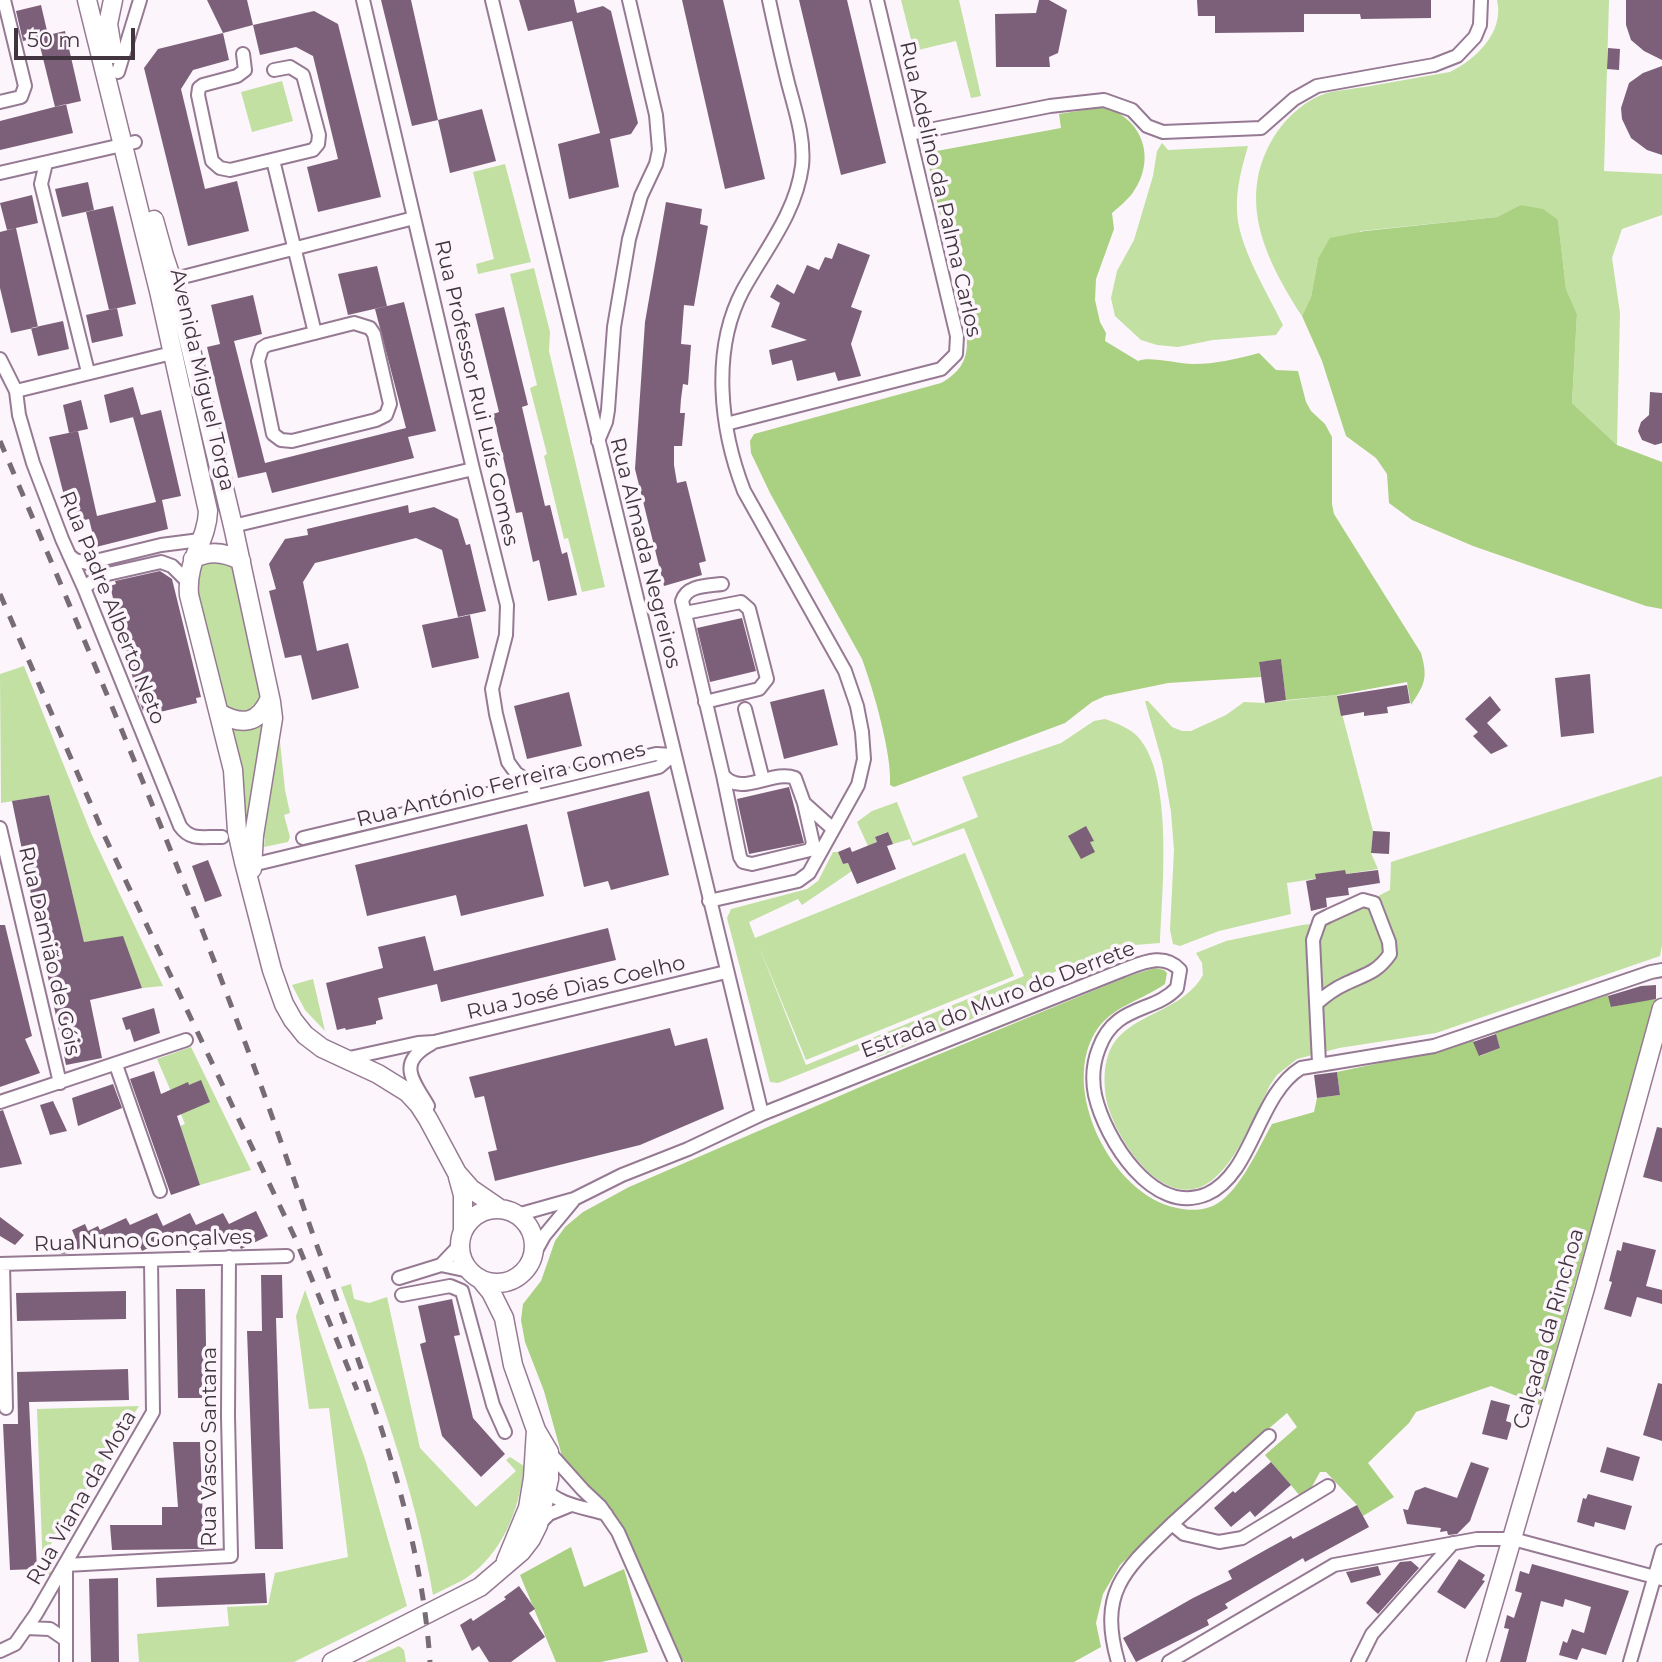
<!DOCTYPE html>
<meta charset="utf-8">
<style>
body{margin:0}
#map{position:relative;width:1662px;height:1662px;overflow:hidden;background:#fcf5fb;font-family:Montserrat,sans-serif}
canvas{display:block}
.scale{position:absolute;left:14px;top:28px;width:121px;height:32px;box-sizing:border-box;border:4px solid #423540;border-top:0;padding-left:9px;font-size:21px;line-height:24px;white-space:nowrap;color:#423540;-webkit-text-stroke:5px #fcf5fb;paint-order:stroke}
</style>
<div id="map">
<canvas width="1662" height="1662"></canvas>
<div class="scale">50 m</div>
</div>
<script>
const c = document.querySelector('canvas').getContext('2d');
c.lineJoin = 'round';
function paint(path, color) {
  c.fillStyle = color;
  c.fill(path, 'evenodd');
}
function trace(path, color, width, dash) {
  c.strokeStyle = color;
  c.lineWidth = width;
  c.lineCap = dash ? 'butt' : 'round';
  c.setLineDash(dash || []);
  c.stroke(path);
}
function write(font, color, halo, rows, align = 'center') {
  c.font = font + ' Montserrat,sans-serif';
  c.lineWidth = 7;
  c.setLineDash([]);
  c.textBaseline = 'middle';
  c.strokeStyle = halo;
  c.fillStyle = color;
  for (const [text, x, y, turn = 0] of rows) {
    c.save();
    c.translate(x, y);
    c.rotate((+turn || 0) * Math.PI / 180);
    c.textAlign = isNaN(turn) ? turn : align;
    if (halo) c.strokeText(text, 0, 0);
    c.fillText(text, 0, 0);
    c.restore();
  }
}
paint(new Path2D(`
 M901 0H959L981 96 971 98 956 41 914 51Z
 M1497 0H1609L1604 171 1662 174V215L1622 229 1612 258 1620 313 1617 445 1572 403 1577 314 1566 289 1558 220 1520 205 1497 217 1361 231 1318 259 1311 297 1302 316C1265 259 1234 196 1277 132 1289 115 1307 99 1327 93 1339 90 1352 89 1365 87 1393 82 1421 77 1450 72 1475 60 1505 32 1497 0Z
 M282 81 293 121 252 132 241 92Z
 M1162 143 1168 150 1248 146C1242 167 1236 188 1237 210 1237 244 1268 294 1283 325L1276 335 1213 340 1178 347 1157 345 1141 340 1115 316 1111 298 1117 271 1134 240 1153 176 1157 151Z
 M505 164 531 262 478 274 476 264 494 259 473 172Z
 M534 268 550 332 549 351 605 587 582 592 568 538 564 539 544 456 547 454 530 388 537 385 510 274Z
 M206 561 228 563 234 568 263 691 261 702 245 714 226 708 194 594 198 568Z
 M24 666 91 833 163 986 142 988 123 937 84 942 49 795 1 803 0 674Z
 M1337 695 1373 831 1371 853 1378 869 1287 883 1291 914 1219 931 1180 946 1173 944 1170 930 1174 850 1171 812 1162 761 1145 701H1148L1172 727 1182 731H1191L1226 715 1244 702 1265 703Z
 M1105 719C1116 723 1130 728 1138 737 1174 776 1162 892 1160 943L1122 946 1047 975 1040 980 1041 986 1005 1000 1006 1005 876 1058 871 1046 778 1083 770 1082 727 918 731 909 807 889 818 881 833 852H838L843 864 848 863 852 871 802 905 798 899 749 922 755 938 965 853 1014 976 806 1060 758 944 806 1065 1024 976 964 828 913 846 910 839 893 844 887 832 875 837 877 842 868 846 857 822 872 811 897 802 913 843 978 817 962 777 1061 743 1094 721Z
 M268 720 250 831 245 832 229 729 247 730Z
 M279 732 285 790 290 813 284 815 290 837 288 842 264 847 265 838 259 836Z
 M1662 776V945L1660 956 1436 1033 1339 1048 1297 1059 1277 1075 1270 1085C1255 1114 1237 1162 1211 1181 1165 1215 1117 1141 1107 1103 1104 1090 1103 1069 1108 1056 1121 1013 1180 1016 1203 975L1202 963 1196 953 1226 941 1302 925 1327 922 1390 890 1391 862Z
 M313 979 325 1031 305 1010 292 985Z
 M191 1047 251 1170 200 1185 180 1126 185 1124 157 1059Z
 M351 1284 354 1299 369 1303 387 1297 420 1448 476 1507 516 1471 506 1460 510 1457 524 1466C520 1509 502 1556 463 1580 453 1585 443 1590 433 1595 415 1488 377 1387 341 1287Z
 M305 1290 365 1459 407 1606 294 1662H139L137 1634 229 1626 227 1607 268 1605 275 1573 348 1557 329 1408 309 1409 296 1316Z
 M139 1406 49 1547 51 1576 43 1572 37 1409Z
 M399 1646 404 1650 406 1662H365Z`), '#c1e0a1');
paint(new Path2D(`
 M1103 107C1144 118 1157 160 1132 194 1126 201 1119 207 1112 213L1114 229 1096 279 1095 300 1100 322 1106 333 1105 341 1138 361C1149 356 1178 364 1193 364 1216 364 1237 359 1259 353L1276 370 1298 371 1306 402 1311 411 1325 424 1332 437V504L1334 514 1421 653C1428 678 1425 684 1411 705L1407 682 1337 695 1286 700 1281 660 1259 662 1261 677 1168 683 1105 696 1092 702 1065 723 894 787 890 785C892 753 873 689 862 659L770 493 751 453 750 441 754 434 941 383C978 363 967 334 959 301L969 297 950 213 940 215 926 153 1061 128 1059 114Z
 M1520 205 1543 209 1558 220 1566 289 1577 314 1572 403 1617 445 1662 462V609L1646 606 1473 546 1412 520 1389 503 1387 474 1376 458 1346 436 1322 361 1302 316 1311 297 1318 259 1330 238 1365 231 1497 217Z
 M1155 968 1164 970 1167 973 1165 984C1144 999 1114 1006 1098 1028 1057 1086 1111 1195 1177 1208 1190 1211 1206 1211 1218 1203 1240 1190 1259 1147 1272 1124L1314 1112 1317 1098 1340 1095 1337 1072 1423 1054 1473 1040 1480 1056 1500 1048 1495 1032 1608 995 1612 1007 1643 1000 1657 999 1540 1405 1491 1386 1416 1412 1409 1423 1368 1463 1394 1497 1363 1516 1357 1505 1326 1472H1320L1309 1492 1301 1497 1265 1455 1297 1427 1287 1413 1204 1484 1120 1565 1103 1594 1096 1623 1101 1647 1074 1662H684L668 1635 623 1529 609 1509 562 1456 544 1391 525 1342 521 1320 523 1304 541 1281 555 1241 565 1227 583 1212 629 1187 874 1081 1129 976Z
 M571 1547 584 1587 624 1569 648 1652 601 1662H556L520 1575Z`), '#aad081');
paint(new Path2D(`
 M207 0H247L253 25 223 33Z
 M381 0H411L438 120 412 126Z
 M519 0H574L577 13 603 6 611 11 638 123 631 134 610 139 619 187 569 199 558 144 600 133 572 21 528 31Z
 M682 0H723L765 179 725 189Z
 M799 0H847L886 163 841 175Z
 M1039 0H1049L1067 10 1058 53 1049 57 1050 67H996L995 14 1036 13Z
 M1197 0H1431V18L1361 19 1360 14H1304V32L1215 33V16H1198Z
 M1626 0H1662V60L1644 51 1631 40 1626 25Z
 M41 5 48 35 65 31 81 101 55 107 38 38 23 41 16 11Z
 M314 11 338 24 381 197 318 212 307 167 338 159 313 56 296 47 260 55 253 25Z
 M223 33 229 60 193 70 181 89 205 189 237 181 249 231 188 246 144 68 158 49Z
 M1608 48 1620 49 1619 70 1607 69Z
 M1662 66V155L1647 150 1631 138 1622 119 1621 108 1629 83 1643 73Z
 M66 104 73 133 0 150V121Z
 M482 109 496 161 450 173 438 120Z
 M88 182 94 210 62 217 55 189Z
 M32 195 38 223 7 230 0 203Z
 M666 202 702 209 700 224 708 226 694 306 684 305 681 344 691 345 688 385 683 384 681 399 680 413H685L682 446H674V465L677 483 686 481 706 561 699 563 702 575 664 586 635 469 645 322Z
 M113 206 136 304 109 310 86 212Z
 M16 228 38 327 11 333 0 288V232Z
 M838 243 870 255 851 307 862 311 851 344 861 376 838 381 835 372 797 381 792 360 772 365 769 350 807 340 771 327 780 303 770 297 777 284 794 294 807 265 819 270 825 257 832 259Z
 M377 266 387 306 348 315 338 274Z
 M253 295 262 334 234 341 265 463 406 428 375 309 404 302 436 431 408 437 414 458 272 493 266 472 238 478 207 347 220 344 211 305Z
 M504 307 528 405 522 407 545 506 550 505 562 554 567 552 577 595 548 601 539 560 533 562 522 512 516 513 493 414 499 412 475 314Z
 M117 308 123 336 92 343 86 315Z
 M63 321 69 349 38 356 31 328Z
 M133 387 141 415 110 423 104 395Z
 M1650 392 1662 393V443L1655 445 1642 440 1638 431 1641 422 1649 415Z
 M81 400 88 429 69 433 63 405Z
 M161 410 181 496 162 500 168 529 96 547 89 519 71 523 49 437 78 431 97 516 126 509 156 502 133 417Z
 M408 505 409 513 434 507 458 519 466 545 470 544 486 611 458 617 442 550 416 538 315 563 303 582 317 651 348 643 359 688 312 700 301 655 285 658 269 591 276 589 269 564 285 539 308 535 307 529Z
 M160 571 172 579 201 697 196 698 197 703 148 715 146 710 143 711 137 695 110 586 116 584 115 581Z
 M470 615 479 658 432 668 422 625Z
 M742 618 756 671 710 682 697 628Z
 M1281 659 1286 700 1265 703 1259 662Z
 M1590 674 1594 733 1561 737 1555 678Z
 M1407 685 1410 703 1387 707 1388 713 1364 716V712L1341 716 1337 696Z
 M824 689 838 745 784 759 770 702Z
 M569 692 582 746 527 759 514 706Z
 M1490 696 1501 710 1487 723 1508 746 1491 754 1473 736 1478 732 1465 719Z
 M789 787 804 843 749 854 737 799Z
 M649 791 669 875 611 890 608 881 584 887 567 812Z
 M49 795 84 942 123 936 142 988 90 1000 102 1058 66 1065 12 801Z
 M527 824 544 896 461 916 456 895 367 916 355 865Z
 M1086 826 1094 841 1090 842 1095 852 1081 859 1068 836Z
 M1373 831 1390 832 1389 854 1371 853Z
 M888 832 893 844 887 846 896 869 857 884 848 863 843 864 838 852 850 847 852 852 877 842 875 837Z
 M208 860 222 896 205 902 192 866Z
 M1345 870 1346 874 1378 870 1380 883 1348 888 1349 895 1326 898 1327 907 1311 911 1306 881 1316 879 1315 874Z
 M0 925H5L32 1036 25 1039 40 1073 0 1087Z
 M608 928 616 960 441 1002 437 984 378 998 383 1019 376 1021V1024L346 1030 345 1028 337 1030 326 983 383 968 378 947 425 936 434 971Z
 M1656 985V999L1611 1007 1608 996 1641 986Z
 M154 1008 160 1033 134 1042 130 1029 126 1030 122 1018Z
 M670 1028 675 1046 707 1038 724 1109 640 1145 495 1181 488 1152 497 1150 484 1096 475 1098 469 1077Z
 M1496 1034 1500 1048 1479 1056 1473 1042Z
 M154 1071 161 1094 188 1082 189 1085 201 1080 210 1102 177 1116 200 1185 171 1195 130 1079Z
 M1337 1072 1340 1095 1317 1098 1314 1075Z
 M113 1084 122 1108 78 1126 72 1098Z
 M53 1101 67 1131 50 1135 40 1105Z
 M3 1110 22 1164 0 1168V1111Z
 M1657 1127 1662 1128V1182L1643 1177Z
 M256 1211 268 1236 241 1249 235 1237 207 1249 201 1235 173 1248 169 1238 142 1251 135 1236 108 1248 100 1230 126 1218 130 1225 157 1213 163 1226 190 1213 198 1229 196 1225 223 1213 229 1224Z
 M0 1217 24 1235 15 1245 0 1236Z
 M85 1224 88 1231 98 1226 103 1237 70 1253 61 1254 57 1246 75 1237 72 1230Z
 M1623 1242 1656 1250 1646 1286 1662 1290V1304L1637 1297 1631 1317 1604 1309 1612 1282 1609 1281 1617 1250 1621 1251Z
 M261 1275H282L283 1318H276L283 1549H255L247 1331H262Z
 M176 1289H205L207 1398H178Z
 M126 1291V1319L17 1321 16 1293Z
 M452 1299 460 1335 454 1336 473 1418 505 1454 481 1477 442 1436 420 1344 426 1342 418 1306Z
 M128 1369 129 1400 29 1402 37 1569 10 1570 3 1424H18L17 1372Z
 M1658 1383 1662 1384V1441L1643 1435Z
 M1491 1400 1510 1405 1506 1421 1512 1423 1507 1440 1482 1434Z
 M173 1442H200L204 1549 112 1550 110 1525H162V1507H178Z
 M1607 1447 1640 1457 1633 1481 1600 1472Z
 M1271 1462 1291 1485 1255 1517 1250 1511 1231 1527 1214 1508 1233 1491 1235 1493Z
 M1471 1462 1489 1468 1470 1521 1457 1534 1448 1535 1447 1531 1440 1532 1441 1528 1407 1524 1403 1509 1408 1510 1415 1491 1425 1487 1457 1498Z
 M1588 1494 1632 1506 1625 1530 1595 1522 1594 1527 1577 1522 1583 1498 1586 1499Z
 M1357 1505 1369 1527 1305 1562 1303 1558 1225 1604 1228 1608 1207 1620 1209 1625 1136 1662 1123 1638 1193 1598 1232 1579 1228 1571 1269 1548 1291 1536 1293 1539Z
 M1459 1559 1485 1575 1482 1580 1485 1581 1465 1609 1437 1592Z
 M1411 1561 1419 1568 1378 1614 1366 1603 1400 1562Z
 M1532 1564 1629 1591 1606 1655 1582 1648 1577 1660 1559 1655 1563 1641 1567 1643 1572 1629 1584 1633 1591 1607 1565 1599 1563 1607 1541 1601 1526 1662H1500L1509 1629 1504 1628 1507 1615 1514 1618 1522 1593 1515 1591 1520 1571 1529 1574Z
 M1378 1566 1381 1575 1351 1583 1346 1572Z
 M265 1573 267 1603 157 1607 156 1578Z
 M118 1578 119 1662H91L89 1579Z
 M519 1586 535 1609 529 1613 545 1637 511 1662H489L479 1646 472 1651 460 1625 471 1618 473 1621 506 1599 504 1597Z`), '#7c6079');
const street = new Path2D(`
 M363 0 473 469 507 605 506 635 492 689 496 714 508 762 516 773 532 784 536 796
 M492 0 762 1114
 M243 54 245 70 237 76 203 85 199 88 198 95 212 161 220 168 230 170 313 150 318 144 319 135 303 75 290 67 274 70
 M118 72 140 0
 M0 102 21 97 25 86 4 0
 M909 134 1050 106 1104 100 1132 110 1147 126 1163 132 1261 128 1294 99 1317 86 1434 65 1457 56 1475 37 1480 25 1481 0
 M273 160 315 333
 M46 163 41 184 88 372
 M0 173 135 142
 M171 280 414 218
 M354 323 370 328 374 334 390 404 386 415 376 420 292 441 281 440 273 434 258 361 262 348 267 345Z
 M0 359 16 391 19 415 33 463 62 539 84 588 180 826C191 842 205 836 222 837
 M16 391 172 353
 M726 424 941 369 956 354 957 336 877 0
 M598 441 606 422 608 410 614 327 629 239 641 196 656 164 659 150 656 115 629 0
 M233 526 473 469
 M69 555 75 560 87 563 161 545 200 540
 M722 584C707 586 687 585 682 601L723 775C741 798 772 769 795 778L804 803 833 829
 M84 588 99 576 161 562 172 566 188 582
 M685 613 741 602 749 609 767 679 759 689 705 702
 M745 709 763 780
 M723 775 740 857 743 862 752 864 810 850 813 843 804 803
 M0 828 60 1083
 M303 838 656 754 673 755
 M252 865 659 767 673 755
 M709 901 798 881 809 873 858 785 864 759 862 732 857 706 845 671 744 491C720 429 711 350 743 290 765 250 796 213 802 166 805 138 795 110 788 83 781 55 775 28 769 0
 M1317 1003C1326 995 1334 989 1345 984 1365 974 1376 974 1390 954L1389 942 1374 903 1363 900 1328 916 1320 920 1313 940 1319 1063
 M345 1059 418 1043 434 1042 726 972
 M116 1065 160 1191
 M0 1102 186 1040
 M428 1106C413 1080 396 1063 431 1044
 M517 1215 574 1199 622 1175 688 1149 762 1114 1123 970C1142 963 1164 952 1180 970L1177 988C1154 1013 1115 1004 1099 1048 1093 1063 1092 1080 1095 1095 1105 1139 1153 1217 1207 1194 1253 1174 1257 1095 1301 1068L1434 1046 1651 972 1662 970
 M534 1254 544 1236 573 1201
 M0 1264 287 1256
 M3 1264 6 1408
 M441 1265 469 1271
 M399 1278 441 1265 460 1245
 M402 1295 450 1286 462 1291 493 1405 505 1432
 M549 1452 583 1490 600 1506 618 1532 675 1662
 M544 1488C560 1506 584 1507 606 1514
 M1172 1524 1269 1436
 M538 1525 549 1514 571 1505
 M26 1628 50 1629 66 1640
 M0 1651 15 1644 36 1614 153 1412 151 1261
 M66 1662V1565L231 1556 228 1416 229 1257
 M1118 1662C1098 1592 1124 1570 1172 1524L1184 1534 1219 1542 1242 1538 1328 1486
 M1169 1662 1334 1565 1477 1539H1513L1662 1579
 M1358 1662 1372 1634 1453 1543
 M1630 1662 1662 1551`);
const secondary = new Path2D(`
 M87 0 159 291 208 511C207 542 186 559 189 595L233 770 237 831 244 862 272 970 284 1004 293 1020 305 1035 322 1048 378 1074 407 1092 419 1105 428 1119 457 1173 471 1189 500 1209
 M113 0 108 24 113 54
 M154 220 164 256 180 304 233 526 271 702 273 718 254 835 252 869
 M193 559C209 550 225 552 241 561
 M219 713C242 726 259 724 270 698
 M458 1177 463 1195V1229
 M460 1246a37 37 0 1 1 74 0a37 37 0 1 1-74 0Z
 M506 1561 528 1508 533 1478 536 1430
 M332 1662 480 1587 521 1552 531 1539 538 1525 549 1479V1452L536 1430 513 1365 504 1318 491 1292 482 1281
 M1476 1662 1585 1288 1662 1008`);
trace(street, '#967a93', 16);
trace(secondary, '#967a93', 21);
trace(street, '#fff', 12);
trace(secondary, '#fff', 18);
trace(new Path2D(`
 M0 441C85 641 170 841 246 1045 269 1106 290 1168 311 1229 361 1370 420 1511 430 1662
 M0 594 105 837 296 1240 357 1390`), '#776b75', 5, [12, 12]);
write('21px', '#423540', '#fcf5fb', [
 ["Rua Adelino da Palma Carlos",940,189,77],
 ["Avenida Miguel Torga",202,380,77],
 ["Rua Professor Rui Luís Gomes",476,393,77],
 ["Rua Almada Negreiros",645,553,76],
 ["Rua Padre Alberto Neto",112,608,68],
 ["Rua António Ferreira Gomes",501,785,-14],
 ["Rua Damião de Góis",49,951,77],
 ["Rua José Dias Coelho",576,988,-13],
 ["Estrada do Muro do Derrete",998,1000,-21],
 ["Rua Nuno Gonçalves",143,1241,-2],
 ["Calçada da Rinchoa",1549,1329,-74],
 ["Rua Vasco Santana",210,1447,-90],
 ["Rua Viana da Mota",82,1498,-60]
]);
</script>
